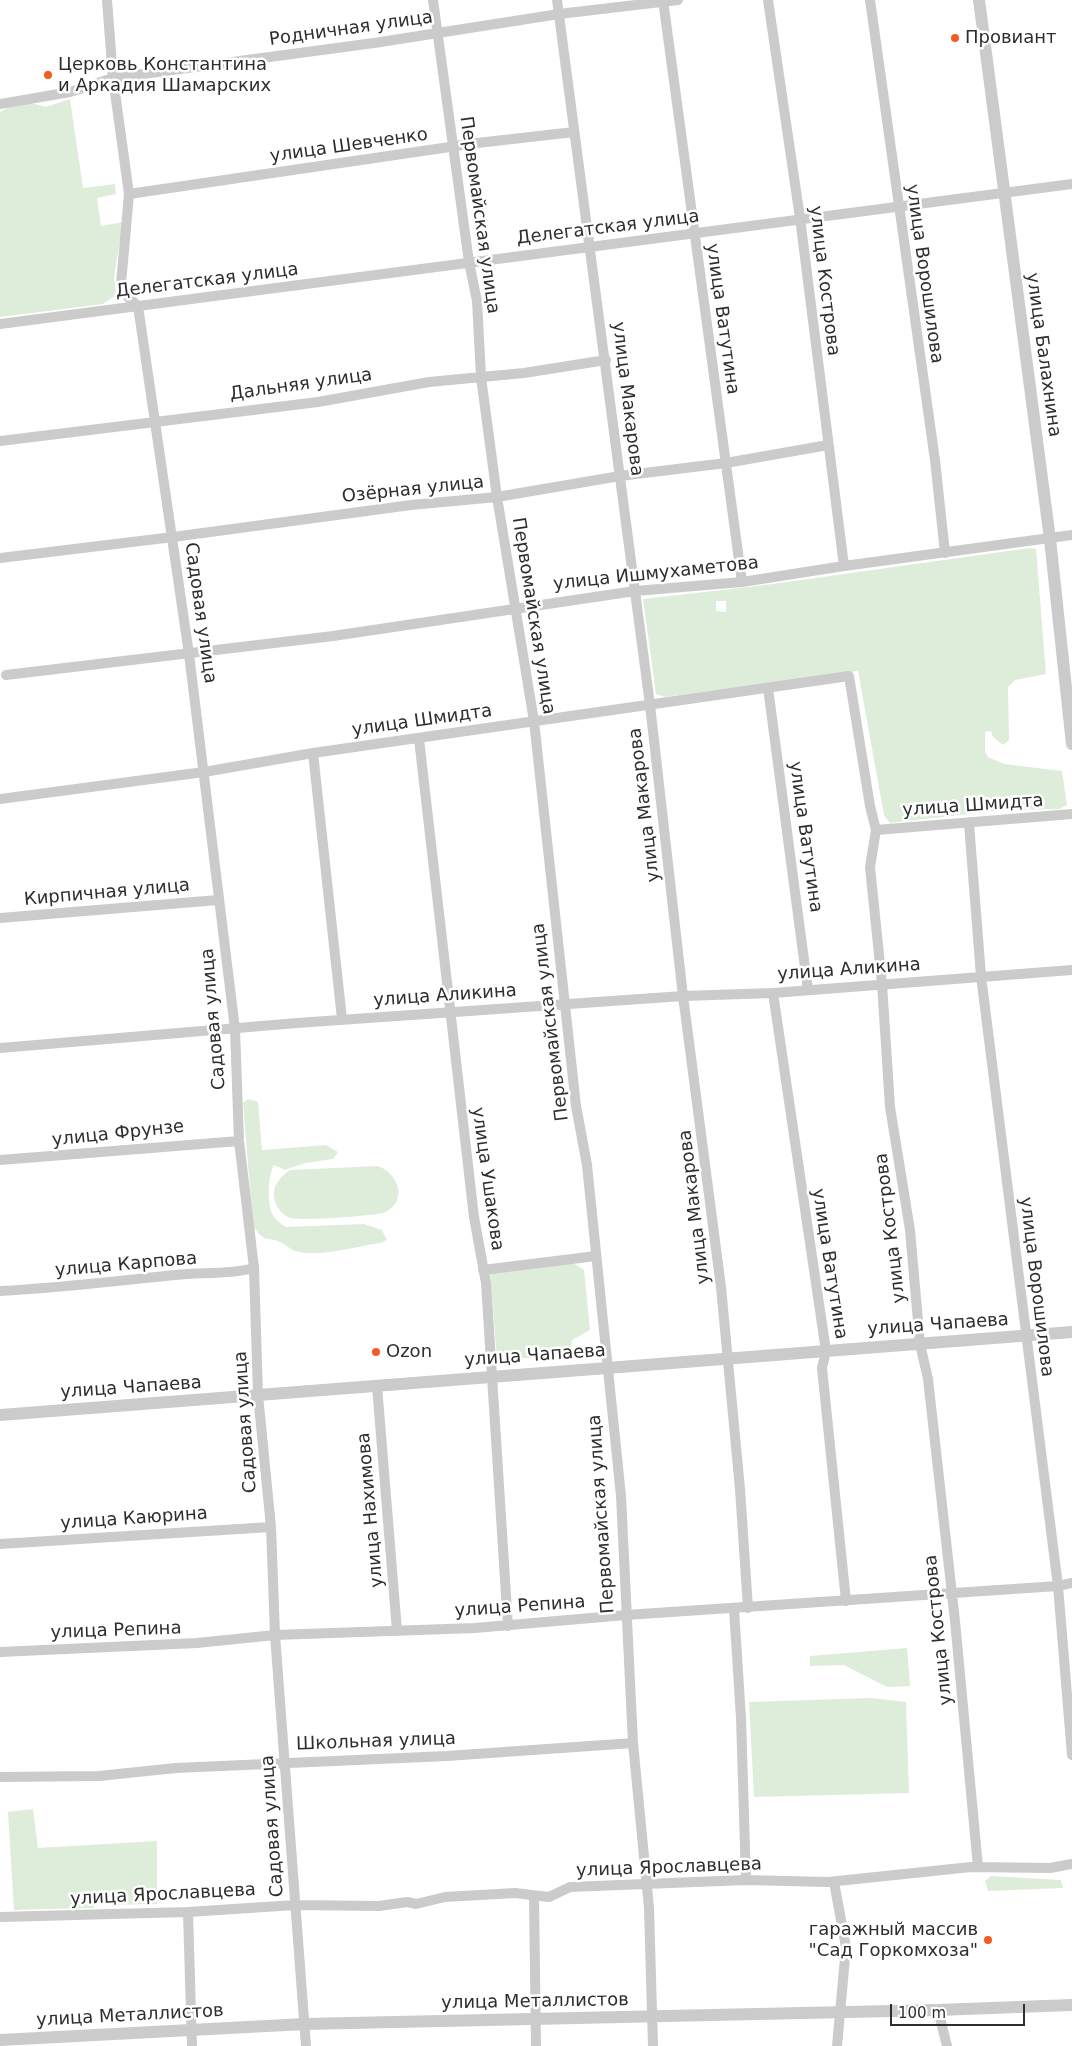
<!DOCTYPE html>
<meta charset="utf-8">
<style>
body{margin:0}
#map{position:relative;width:1072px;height:2046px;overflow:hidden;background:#fff;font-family:"DejaVu Sans",sans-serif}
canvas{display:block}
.scale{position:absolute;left:890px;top:2004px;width:135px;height:22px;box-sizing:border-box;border:2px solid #2e2e2e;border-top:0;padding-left:6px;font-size:15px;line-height:18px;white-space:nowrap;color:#2e2e2e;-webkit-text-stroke:4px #fff;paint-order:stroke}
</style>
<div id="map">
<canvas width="1072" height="2046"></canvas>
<div class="scale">100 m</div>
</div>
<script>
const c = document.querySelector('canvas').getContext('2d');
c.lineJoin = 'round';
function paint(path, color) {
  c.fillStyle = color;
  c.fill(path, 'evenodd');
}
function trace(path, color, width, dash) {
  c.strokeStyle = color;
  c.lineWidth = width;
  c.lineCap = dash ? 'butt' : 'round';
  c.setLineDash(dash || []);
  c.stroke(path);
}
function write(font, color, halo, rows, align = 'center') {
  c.font = font + ' "DejaVu Sans",sans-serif';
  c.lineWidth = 5;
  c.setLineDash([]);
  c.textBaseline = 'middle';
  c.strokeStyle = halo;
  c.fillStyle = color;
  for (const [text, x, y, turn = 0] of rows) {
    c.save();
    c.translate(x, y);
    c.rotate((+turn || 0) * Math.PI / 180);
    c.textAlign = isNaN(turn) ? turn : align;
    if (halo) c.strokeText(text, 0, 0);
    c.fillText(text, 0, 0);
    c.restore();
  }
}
paint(new Path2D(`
 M70 99 83 188 115 184 116 194 97 198 101 226 123 222 114 277 116 295 103 304 0 317V112L13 105 28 102 46 107Z
 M1030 548 1036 549 1046 674 1015 680 1008 687 1009 740 1003 745 993 737 991 731 985 732V751L988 757 1004 764 1062 771 1067 805 1060 809 1002 810 890 823 884 815 858 671 665 697 656 694 643 599 765 585ZM716 601H726V612L716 611Z
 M248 1099 258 1102 262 1150 326 1145 338 1152 333 1159 305 1163 285 1170 274 1165C268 1175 267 1202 272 1213 274 1219 281 1224 286 1227L364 1224 382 1230 387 1240 381 1243C357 1246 318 1258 295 1251 290 1249 286 1245 282 1243 267 1235 266 1245 253 1226L243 1103Z
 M378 1166C398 1173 408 1200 386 1212 378 1216 298 1221 290 1218 282 1215 276 1207 274 1198 272 1186 280 1177 290 1170Z
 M572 1262 584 1270 590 1330 572 1340 571 1355 497 1360 490 1272Z
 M907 1648 910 1686 887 1687 844 1665 810 1666V1656Z
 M871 1698 906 1702 909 1793 754 1797 749 1702Z
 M33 1809 38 1848 157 1841V1904L94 1905V1908L14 1910 8 1812Z
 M991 1876 1061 1880 1063 1888 988 1891 985 1881Z`), '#deedda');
trace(new Path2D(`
 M107 0 113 78 129 194 121 284 128 297 138 306 189 654 235 1029 239 1141 254 1268 258 1395 271 1527 275 1635 306 2046
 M433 0 469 262 477 301 481 377 497 497 534 721 576 1106 587 1165 621 1496 633 1743 649 1908 653 2046
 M557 0 650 705 683 996 721 1287 740 1489 748 1608
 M663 0 742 582
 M768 0 800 218 844 566
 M870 0 935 460 945 553
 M0 104 70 92 113 78 374 43 559 14 678 0
 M129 194 477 143 574 132
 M0 324 1072 184
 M0 441 318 402 429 382 524 373 606 360
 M0 558 173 537 411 505 497 497 620 476 726 463 828 445
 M6 675 333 636 635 591 742 582 844 566 1072 535
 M768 688 808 990
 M419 739 474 1217 486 1283 508 1626
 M313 753 342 1019
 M0 799 204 772 313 753 849 676 870 806 876 830 870 867 882 984 890 1107 910 1230 920 1344 928 1379 955 1621 978 1867
 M969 824 981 976 1058 1586 1072 1755
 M876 830 1072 814
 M0 918 218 900
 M773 993 826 1351 822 1368 846 1601
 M0 1048 297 1023 683 996 773 993 1072 970
 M0 1160 239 1141
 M483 1270 596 1256
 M0 1291C59 1288 116 1281 175 1275 202 1272 228 1275 254 1268
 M377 1386 397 1631
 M0 1544 271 1527
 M734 1609 741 1718 746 1880
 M0 1652 197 1643 275 1635 475 1628 626 1615 1058 1586 1072 1583
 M0 1777 99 1776 176 1768 447 1756 633 1743
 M834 1882 846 1947 837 2046
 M534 1897 536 2046
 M188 1912 192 2046
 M0 1917 188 1912 295 1905 379 1906 407 1902 416 1904 445 1897 515 1893 549 1897 570 1887 746 1880 828 1882 971 1867 1050 1868 1072 1864
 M938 2010 947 2046`), '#cbcbcb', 10);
trace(new Path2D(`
 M979 0 1050 539 1072 744
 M0 1415 1072 1332
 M0 2040 305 2024 938 2010 1072 2005`), '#cbcbcb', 12);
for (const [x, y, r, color] of [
 [955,38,5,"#f45a22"],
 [48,75,5,"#f45a22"],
 [376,1352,5,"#f45a22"],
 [988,1940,5,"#f45a22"]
]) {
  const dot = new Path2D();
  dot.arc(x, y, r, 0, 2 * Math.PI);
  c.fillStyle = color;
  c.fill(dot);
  trace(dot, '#fff', 2);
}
write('18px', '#2e2e2e', '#fff', [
 ["Родничная улица",351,29,-8],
 ["улица Шевченко",349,146,-8],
 ["Первомайская улица",479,215,82],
 ["Делегатская улица",608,228,-7],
 ["улица Ворошилова",924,274,82],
 ["Делегатская улица",207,281,-7],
 ["улица Кострова",824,281,83],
 ["улица Ватутина",722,319,82],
 ["улица Балахнина",1043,355,82],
 ["Дальняя улица",301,385,-8],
 ["улица Макарова",627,399,83],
 ["Озёрная улица",413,490,-6],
 ["улица Ишмухаметова",656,574,-6],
 ["Садовая улица",200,613,82],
 ["Первомайская улица",533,616,81],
 ["улица Шмидта",422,721,-8],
 ["улица Макарова",645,805,-97],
 ["улица Шмидта",973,806,-4],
 ["улица Ватутина",805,837,82],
 ["Кирпичная улица",107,893,-5],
 ["улица Аликина",849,970,-4],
 ["улица Аликина",445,996,-4],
 ["Садовая улица",214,1019,-95],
 ["Первомайская улица",551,1022,-97],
 ["улица Фрунзе",118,1134,-6],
 ["улица Ушакова",487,1179,82],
 ["улица Макарова",695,1207,-97],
 ["улица Кострова",891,1228,-97],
 ["улица Ватутина",829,1264,81],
 ["улица Карпова",126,1265,-5],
 ["улица Ворошилова",1036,1287,83],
 ["улица Чапаева",938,1325,-4],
 ["улица Чапаева",535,1356,-4],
 ["улица Чапаева",131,1388,-4],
 ["Садовая улица",246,1422,-94],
 ["улица Нахимова",371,1510,-95],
 ["Первомайская улица",602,1514,-94],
 ["улица Каюрина",134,1519,-4],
 ["улица Репина",520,1607,-4],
 ["улица Кострова",939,1630,-96],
 ["улица Репина",116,1631,-2],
 ["Школьная улица",376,1742,-2],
 ["Садовая улица",273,1826,-94],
 ["улица Ярославцева",669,1868,-2],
 ["улица Ярославцева",163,1895,-3],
 ["улица Металлистов",535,2002,-1],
 ["улица Металлистов",130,2016,-3]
]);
write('18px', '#2e2e2e', '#fff', [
 ["Провиант",965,38],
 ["Церковь Константина",58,65],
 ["и Аркадия Шамарских",58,86],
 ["Ozon",386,1352],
 ["гаражный массив",978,1930,"right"],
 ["\"Сад Горкомхоза\"",978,1951,"right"]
], 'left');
</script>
